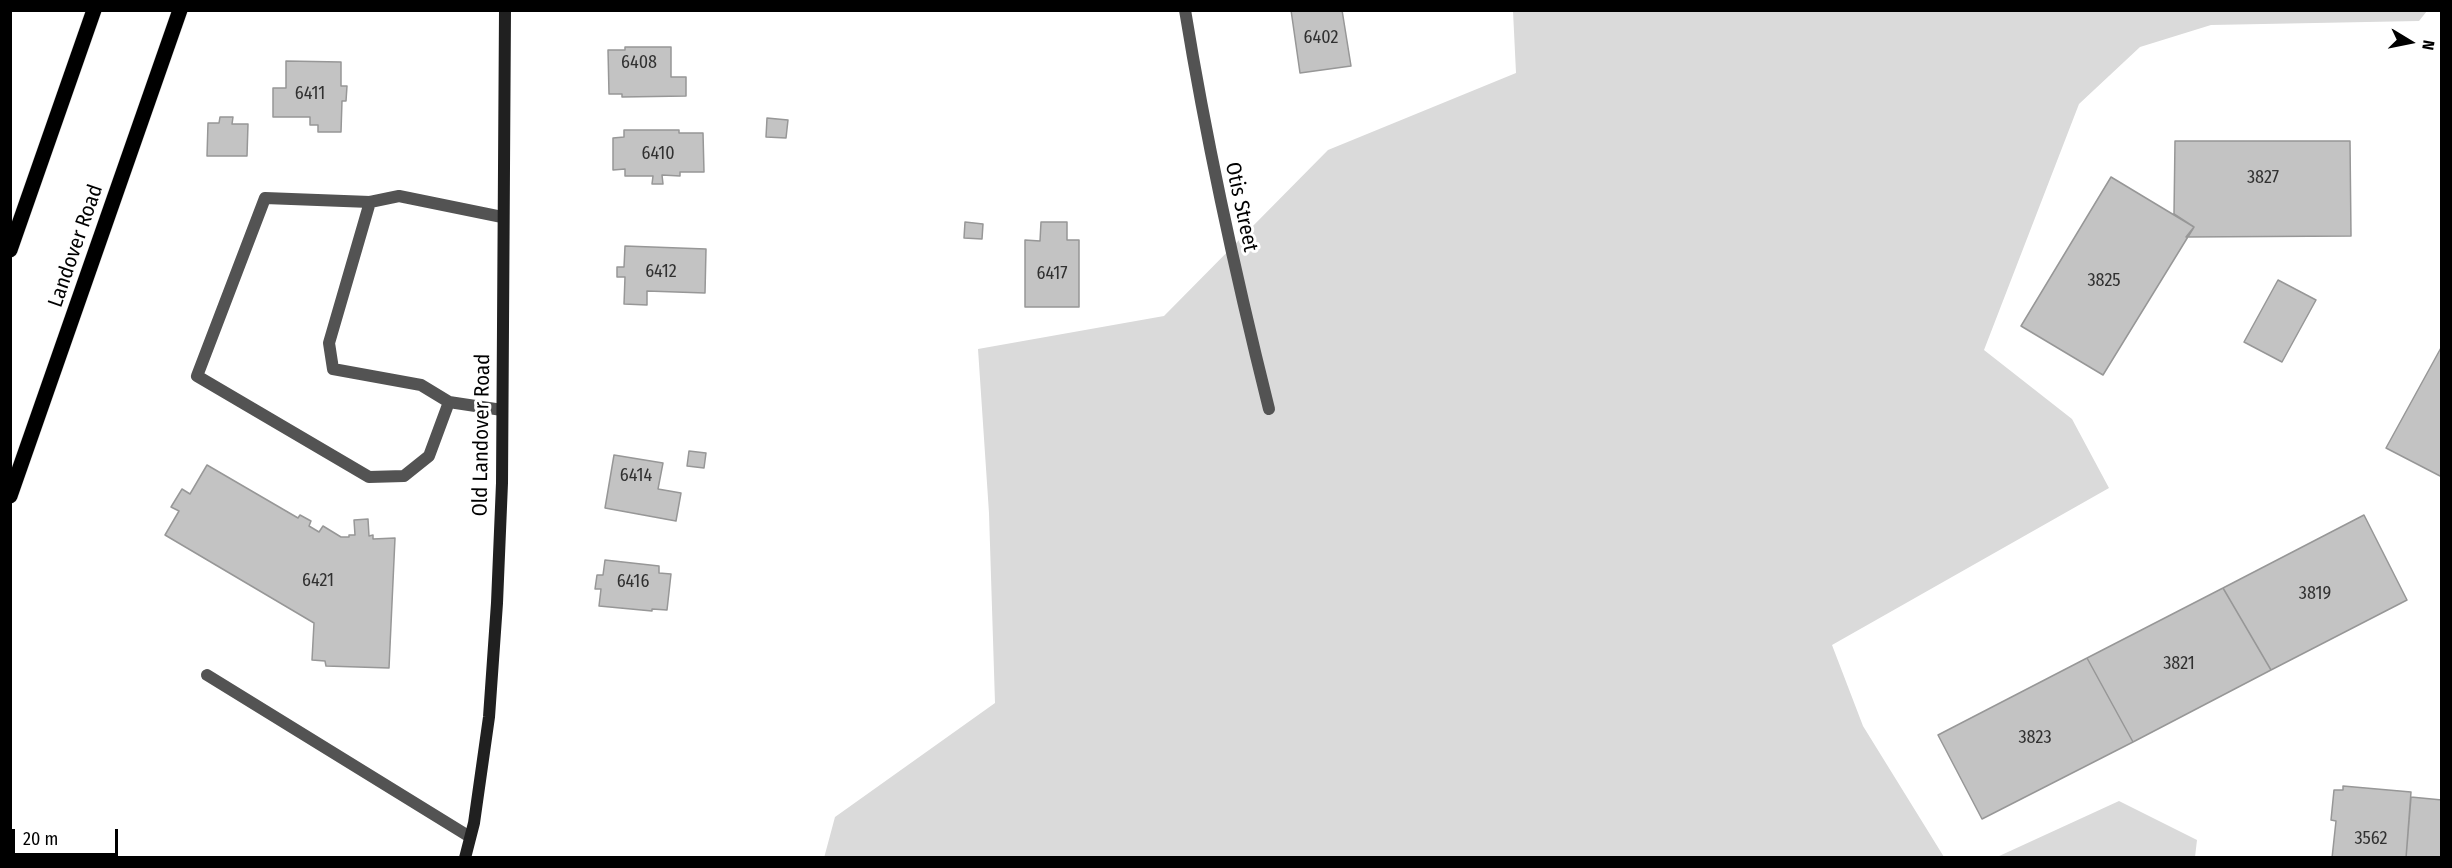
<!DOCTYPE html>
<style>
body{margin:0}
#map{position:relative;width:2452px;height:868px;overflow:hidden;background:#fff;font-family:"Fira Sans Condensed",sans-serif}
canvas{display:block}
.frame{position:absolute;inset:0;border:12px solid #000;pointer-events:none}
.north{position:absolute;left:2380px;top:12px;width:60px;height:60px;-webkit-text-stroke:4px #fff;paint-order:stroke;rotate:100deg;font-size:16px;font-weight:700;line-height:24px;text-align:center;color:#000}
.north::after{content:'';display:block;margin:auto;width:21px;height:27px;background:#000;clip-path:polygon(50% 0,100% 100%,50% 72%,0 100%)}
.scale{position:absolute;left:12px;top:829px;width:106px;height:27px;box-sizing:border-box;border:3px solid #000;border-top:0;padding-left:8px;font-size:18px;line-height:21px;white-space:nowrap;color:#000;-webkit-text-stroke:4px #fff;paint-order:stroke}
</style>
<div id="map">
<canvas width="2452" height="868"></canvas>
<div class="frame"></div>
<div class="north">N</div>
<div class="scale">20 m</div>
</div>
<script>
const c = document.querySelector('canvas').getContext('2d');
c.lineJoin = 'round';
function paint(path, color) {
  c.fillStyle = color;
  c.fill(path, 'evenodd');
}
function trace(path, color, width, dash) {
  c.strokeStyle = color;
  c.lineWidth = width;
  c.lineCap = dash ? 'butt' : 'round';
  c.setLineDash(dash || []);
  c.stroke(path);
}
function write(font, color, halo, rows, align = 'center') {
  c.font = font + ' "Fira Sans Condensed",sans-serif';
  c.lineWidth = 6;
  c.setLineDash([]);
  c.textBaseline = 'middle';
  c.strokeStyle = halo;
  c.fillStyle = color;
  for (const [text, x, y, turn = 0] of rows) {
    c.save();
    c.translate(x, y);
    c.rotate((+turn || 0) * Math.PI / 180);
    c.textAlign = isNaN(turn) ? turn : align;
    if (halo) c.strokeText(text, 0, 0);
    c.fillText(text, 0, 0);
    c.restore();
  }
}
paint(new Path2D(`
 M1513 11H2427L2419 21 2211 25 2140 47 2079 104 1984 350 2072 419 2109 488 1832 645 1863 726 1944 857 824 858 835 817 995 703 989 513 978 349 1164 316 1328 150 1516 73Z
 M2119 801 2197 840 2195 857H1997Z`), '#dadada');
const building = new Path2D(`
 M1291 10H1342L1351 66 1300 73Z
 M625 47H671V77H686V96L622 97V94H609L608 50H625Z
 M286 61 341 62V86H347L346 101H342L341 132H318V125H310V117H273V88H286Z
 M220 117H233L232 124H248L247 156H207L208 123H219Z
 M767 118 788 120 786 138 766 137Z
 M624 130H679V133H703L704 172H680V176L662 175 663 184H652L653 176H625V169L613 170V138L624 137Z
 M2175 141H2350L2351 236 2186 237 2194 227 2174 214Z
 M2111 177 2194 227 2103 375 2021 326Z
 M965 222 983 224 982 239 964 238Z
 M1041 222H1067V240H1079V307H1025V240L1040 241Z
 M625 246 706 249 705 293 647 291V305L624 304 625 277H617V267H624Z
 M2278 280 2316 300 2282 362 2244 342Z
 M2442 346V477L2386 448Z
 M689 451 706 453 704 468 687 466Z
 M614 455 663 463 658 489 681 493 676 521 605 508Z
 M207 465 298 518 300 515 311 521 309 526 319 532 323 526 341 537H349V535H355L354 520 368 519 369 536 373 535V539L395 538 389 668 326 666 325 661 312 660 314 623 165 535 179 511 171 507 182 489 190 494Z
 M2364 515 2407 600 2271 670 2223 588Z
 M605 560 659 566V573L671 574 667 610 652 609V611L599 606 601 589H595L597 575H603Z
 M2223 588 2271 670 2133 742 2087 658Z
 M2087 658 2133 742 1982 819 1938 735Z
 M2343 786 2411 792 2406 858H2332L2336 821 2331 820 2334 790H2343Z
 M2411 797 2442 800V858H2406Z`);
paint(building, '#c3c3c3');
trace(building, '#979797', 1.5);
const primary = new Path2D(`
 M10 250 94 10
 M10 496 180 10`);
trace(primary, '#dbdbdb', 16);
trace(new Path2D(`
 M370 202 265 198 197 376 369 477 404 476 429 456 449 402
 M502 410 449 402 421 385 333 369 329 343 370 202 399 196 502 217
 M207 675 470 837`), '#535353', 12);
trace(new Path2D(`
 M1185 10C1207 145 1236 277 1269 409`), '#535353', 12);
trace(new Path2D(`
 M465 858 474 823 489 717 497 603 502 483 505 10`), '#202020', 12);
trace(primary, '#000', 15);
write('18px', '#313131', null, [
 ["6402",1321,38],
 ["6408",639,63],
 ["6411",310,94],
 ["6410",658,154],
 ["3827",2263,178],
 ["6412",661,272],
 ["6417",1052,274],
 ["3825",2104,281],
 ["6414",636,476],
 ["6421",318,581],
 ["6416",633,582],
 ["3819",2315,594],
 ["3821",2179,664],
 ["3823",2035,738],
 ["3562",2371,839]
]);
write('21px', '#000', '#fff', [
 ["Otis Street",1241,207,78],
 ["Landover Road",76,246,-71],
 ["Old Landover Road",482,435,-89]
]);
</script>
